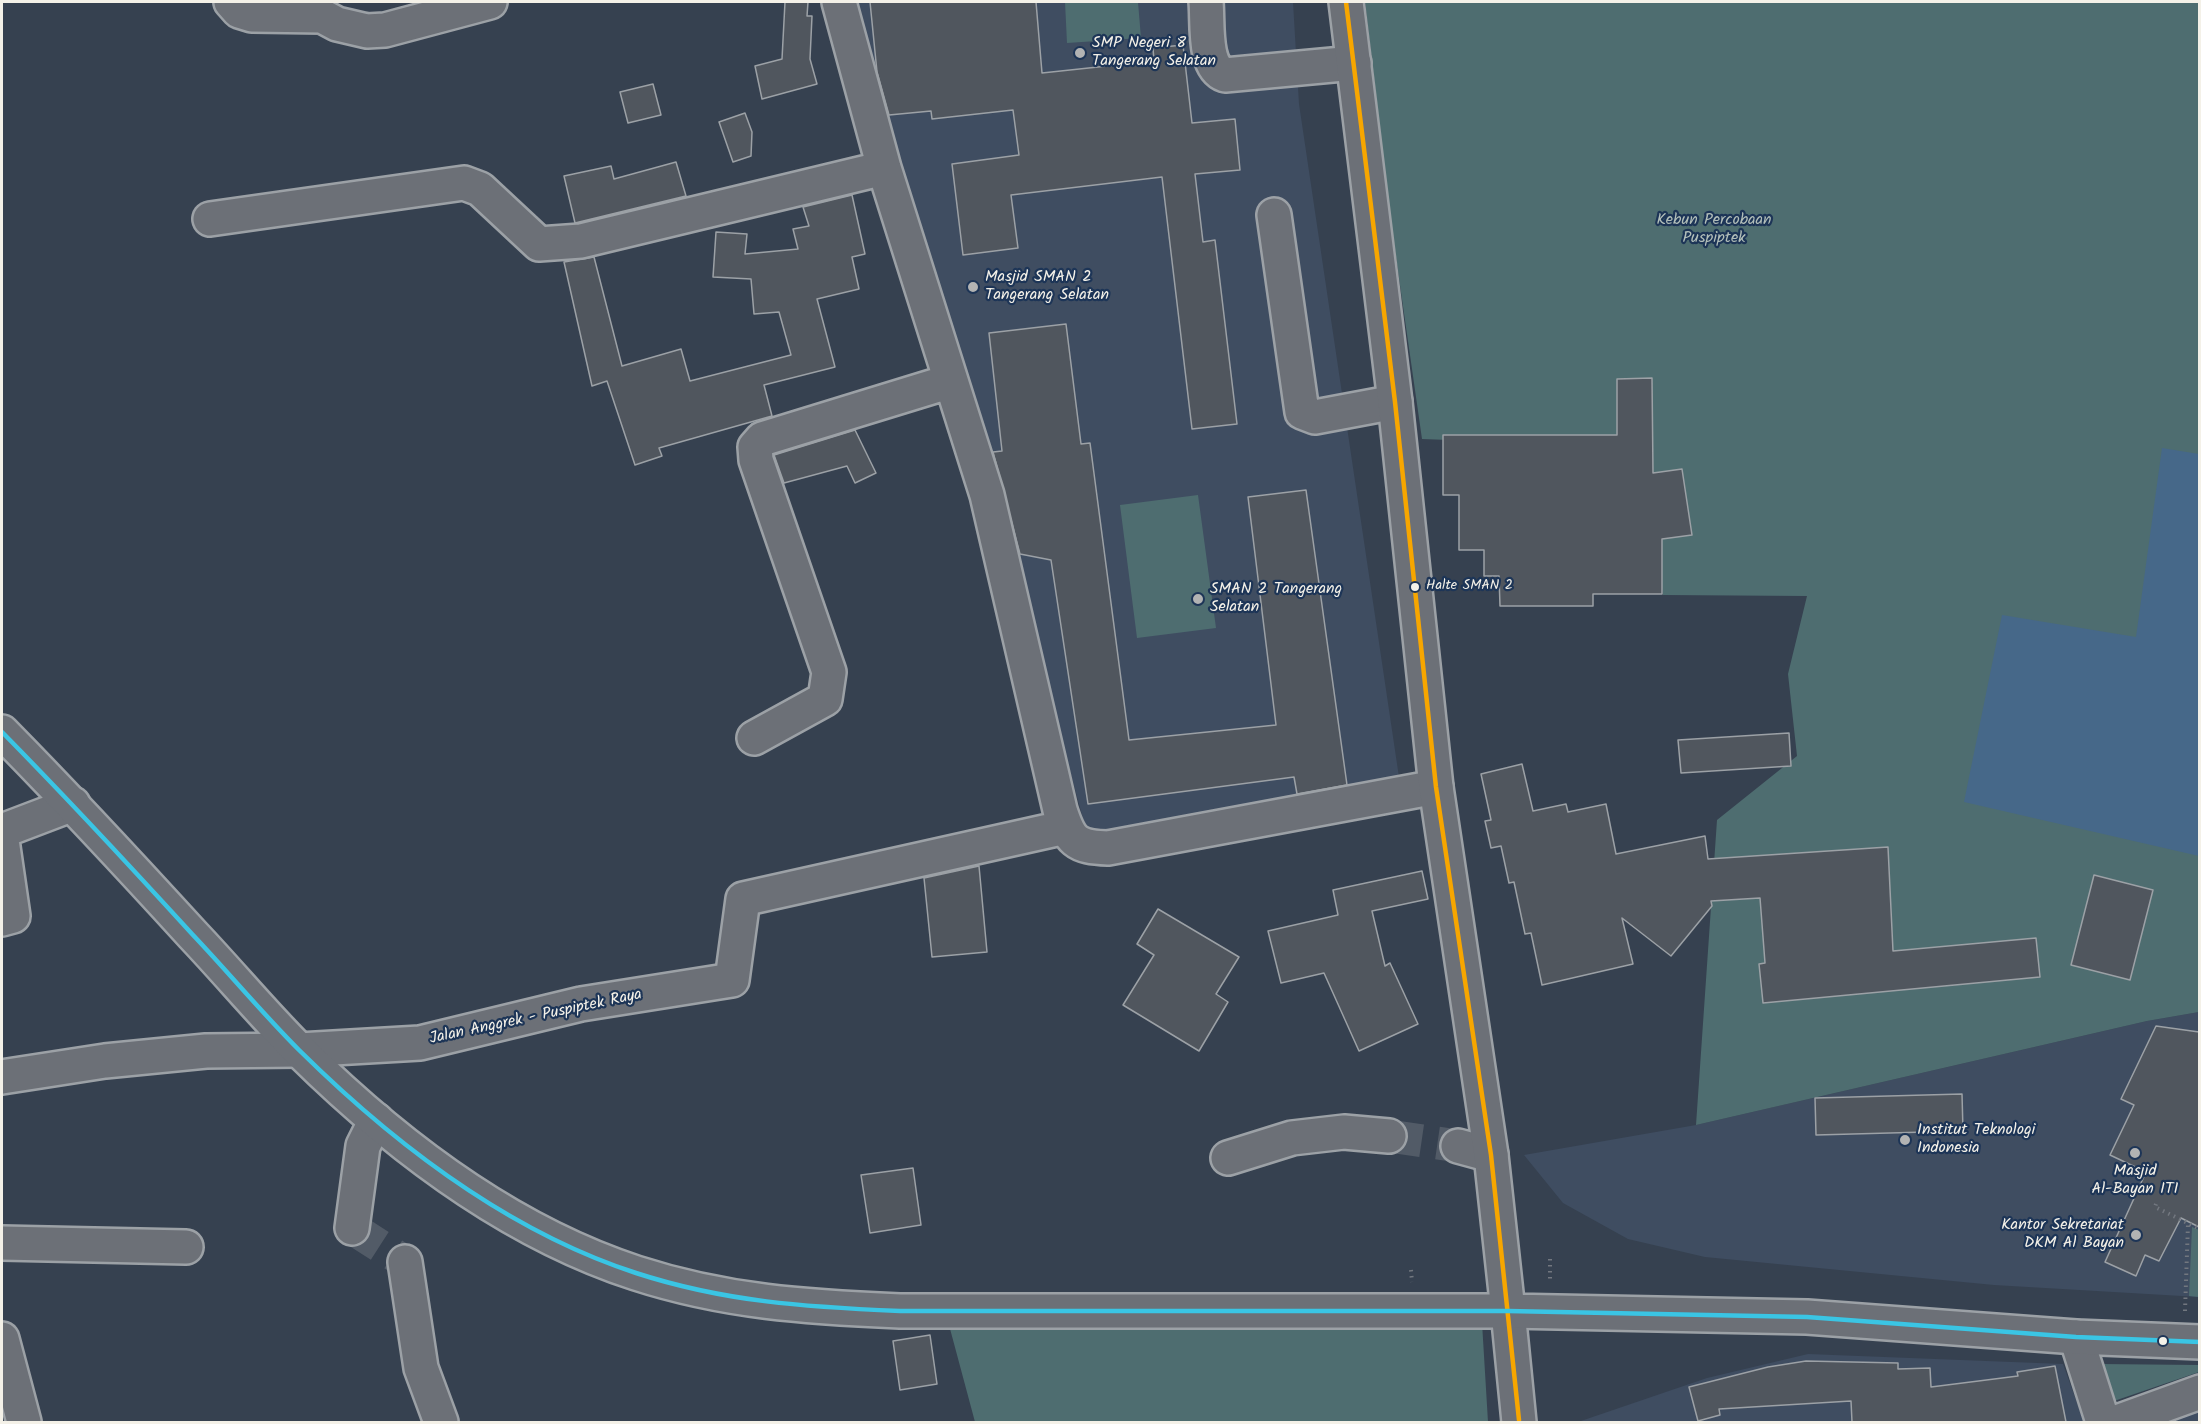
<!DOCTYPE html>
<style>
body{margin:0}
#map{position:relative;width:2201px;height:1424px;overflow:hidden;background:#364150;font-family:Kalam,sans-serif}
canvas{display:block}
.frame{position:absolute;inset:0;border:3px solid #f4f1e8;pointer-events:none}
</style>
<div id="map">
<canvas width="2201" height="1424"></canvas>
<div class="frame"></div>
</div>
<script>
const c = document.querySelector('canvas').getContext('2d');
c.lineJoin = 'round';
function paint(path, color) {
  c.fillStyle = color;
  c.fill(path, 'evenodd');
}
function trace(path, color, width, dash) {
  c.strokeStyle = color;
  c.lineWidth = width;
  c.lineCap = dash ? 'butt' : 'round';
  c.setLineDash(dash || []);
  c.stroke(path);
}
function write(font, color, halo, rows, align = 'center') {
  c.font = font + ' Kalam,sans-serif';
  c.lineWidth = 4.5;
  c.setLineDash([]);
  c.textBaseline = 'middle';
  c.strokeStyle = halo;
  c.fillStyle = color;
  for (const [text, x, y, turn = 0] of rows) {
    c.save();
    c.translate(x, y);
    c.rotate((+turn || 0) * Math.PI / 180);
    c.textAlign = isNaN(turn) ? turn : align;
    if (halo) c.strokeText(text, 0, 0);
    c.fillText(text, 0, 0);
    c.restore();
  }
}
paint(new Path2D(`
 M850 2H1293L1299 104 1400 784 1107 842 1085 826 973 415Z
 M2199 1012V1297L1994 1285 1705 1257 1628 1239 1563 1203 1524 1155 1696 1125 2147 1021Z
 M1808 1354 2063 1364 2084 1422H1578L1707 1378Z
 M2199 1409V1422H2161Z`), '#3f4d61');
paint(new Path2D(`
 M1065 2H1138L1141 38 1067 43Z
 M1365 2H2199V1012L2147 1021 1696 1125 1717 820 1797 756 1788 674 1807 596 1663 595 1640 447 1422 439 1390 215Z
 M1198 495 1216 628 1137 638 1120 505Z
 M2192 1227 2199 1230V1297L2189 1296Z
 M1481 1306 1488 1422H975L949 1325Z
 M2099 1364 2199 1365V1372L2114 1401Z`), '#4e6d70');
paint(new Path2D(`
 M2162 448 2199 454V856L1964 802 2002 615 2136 637Z`), '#466889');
const building = new Path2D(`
 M785 2H808L807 16H812L810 59 817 84 762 99 755 66 782 59Z
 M870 2H1036L1042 73 1154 61 1153 48 1183 45 1192 123 1235 119 1240 170 1195 174 1203 242 1215 240 1237 424 1192 429 1162 177 1011 195 1018 248 963 255 952 164 1019 155 1013 110 932 119 931 111 889 115 877 72Z
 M653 84 661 115 628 123 620 92Z
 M745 113 752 132 751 156 733 162 719 122Z
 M676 162 686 196 575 223 564 176 611 166 614 179Z
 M852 195 865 254 852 257 859 289 817 299 835 367 764 385 772 416 659 448 662 456 635 465 607 381 592 386 564 262 594 257 622 366 681 349 690 381 791 355 779 312 754 314 751 279 713 277 716 232 747 234 745 254 798 249 793 229 809 226 803 207Z
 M1066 324 1081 444 1090 443 1129 740 1276 725 1248 497 1306 490 1347 785 1297 794 1294 777 1088 804 1051 560 1020 554 993 452 1002 451 989 333Z
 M1652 378 1653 473 1682 469 1692 535 1662 539V594H1593V606H1500L1499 576H1484V550H1459V495H1443V435H1617V379Z
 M855 430 876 473 855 483 847 466 784 483 774 455Z
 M1789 733 1791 766 1681 773 1678 740Z
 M1522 764 1533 811 1566 804 1568 812 1606 804 1616 854 1705 836 1708 859 1888 847 1893 951 2036 938 2040 977 1763 1003 1759 964 1765 963 1760 898 1711 901 1712 906 1671 956 1622 918 1633 964 1542 985 1531 933 1525 934 1514 882 1509 883 1501 846 1491 848 1485 821 1491 820 1481 774Z
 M979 866 987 952 932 957 924 878Z
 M1422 871 1428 899 1372 911 1385 966 1390 963 1418 1024 1359 1051 1324 973 1281 983 1268 931 1338 915 1333 890Z
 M2094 875 2153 890 2130 980 2071 965Z
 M1158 909 1239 957 1216 994 1228 1002 1199 1051 1123 1005 1154 955 1137 944Z
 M2156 1026 2199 1032V1227L2181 1218 2159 1261 2145 1255 2136 1276 2105 1262 2146 1172 2110 1155 2134 1105 2121 1099Z
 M1962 1094 1963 1131 1816 1135 1815 1098Z
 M913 1168 921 1225 870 1233 861 1175Z
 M930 1335 937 1384 900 1390 893 1341Z
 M1806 1361 1898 1363V1369L1930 1368 1931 1387 2018 1376 2017 1372 2055 1366 2066 1422H1852L1851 1401 1719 1409 1720 1415 1698 1421 1689 1387 1768 1367Z`);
paint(building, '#50565e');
trace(building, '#9ca1a6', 1.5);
trace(new Path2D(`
 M1389 1136 1458 1146
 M352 1228 405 1262`), '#525b67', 33, [33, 16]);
const minor = new Path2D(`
 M231 2 239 11 252 15 322 16 337 24 367 31 385 30 490 2
 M839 2 884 168 987 495 1060 810C1070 841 1075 847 1108 848L1436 787
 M1206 2C1208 23 1203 67 1225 75L1354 63
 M1274 215 1302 412 1315 417 1395 402
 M210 219 464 183 480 189 539 244 581 241 884 168
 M754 738 825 699 829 672 756 460 755 447 762 439 951 381
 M2 831 73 804
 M2 840 13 916 2 919
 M2 1077 105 1061 206 1051 299 1050 420 1043 581 1004 732 980 743 899 1066 827
 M1458 1146 1491 1155
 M1228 1158 1292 1138 1344 1132 1389 1136
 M352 1228 363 1146 376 1120
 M2 1243 186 1247
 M405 1262 421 1368 441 1422
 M1508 1311 1519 1422
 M2076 1337 2103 1422
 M2 1339 24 1422
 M2117 1422 2200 1392`);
const major = new Path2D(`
 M1346 2 1395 402 1436 787 1491 1155 1508 1311
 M2 732C67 798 130 866 193 935 229 973 262 1013 299 1050 394 1144 507 1231 636 1273 725 1302 807 1307 900 1311H1508L1807 1317 2076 1337 2200 1342`);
trace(minor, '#9ca1a6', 38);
trace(major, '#9ca1a6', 38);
trace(new Path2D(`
 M2156 1204 2155 1207 2200 1229
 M1550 1259V1281
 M1411 1270 1412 1282
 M2185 1311 2188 1224`), '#72777f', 4, [1.5, 4.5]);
trace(minor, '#6c7077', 33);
trace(major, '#6c7077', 33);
trace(new Path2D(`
 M1346 2 1395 402 1436 787 1491 1155 1519 1420`), '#f7a600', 4.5);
trace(new Path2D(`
 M2 732C67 798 130 866 193 935 229 973 262 1013 299 1050 394 1144 507 1231 636 1273 725 1302 807 1307 900 1311H1508L1807 1317 2076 1337 2200 1342`), '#3ac5e4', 4.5);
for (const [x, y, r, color] of [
 [1080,53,6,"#b2b3b3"],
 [973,287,6,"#b2b3b3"],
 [1415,587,5,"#f4f1e8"],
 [1198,599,6,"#b2b3b3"],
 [1905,1140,6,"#b2b3b3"],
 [2135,1153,6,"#b2b3b3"],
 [2136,1235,6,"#b2b3b3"],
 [2163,1341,5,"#f4f1e8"]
]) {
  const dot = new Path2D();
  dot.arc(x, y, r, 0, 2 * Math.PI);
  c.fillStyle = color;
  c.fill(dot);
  trace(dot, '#1d3557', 2);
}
write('14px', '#f4f1e8', '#1d3557', [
 ["Halte SMAN 2",1426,587]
], 'left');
write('16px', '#f4f1e8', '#1d3557', [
 ["SMP Negeri 8",1092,44],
 ["Tangerang Selatan",1092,62],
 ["Masjid SMAN 2",985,278],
 ["Tangerang Selatan",985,296],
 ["SMAN 2 Tangerang",1210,590],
 ["Selatan",1210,608],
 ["Institut Teknologi",1917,1131],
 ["Indonesia",1917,1149],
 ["Masjid",2135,1172,"center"],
 ["Al-Bayan ITI",2135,1190,"center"],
 ["Kantor Sekretariat",2124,1226,"right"],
 ["DKM Al Bayan",2124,1244,"right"]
], 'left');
write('16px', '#b3bfba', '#1d3557', [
 ["Kebun Percobaan",1714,221],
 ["Puspiptek",1714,239]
]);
write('16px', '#f4f1e8', '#1d3557', [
 ["Jalan Anggrek - Puspiptek Raya",536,1018,-12]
]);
</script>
